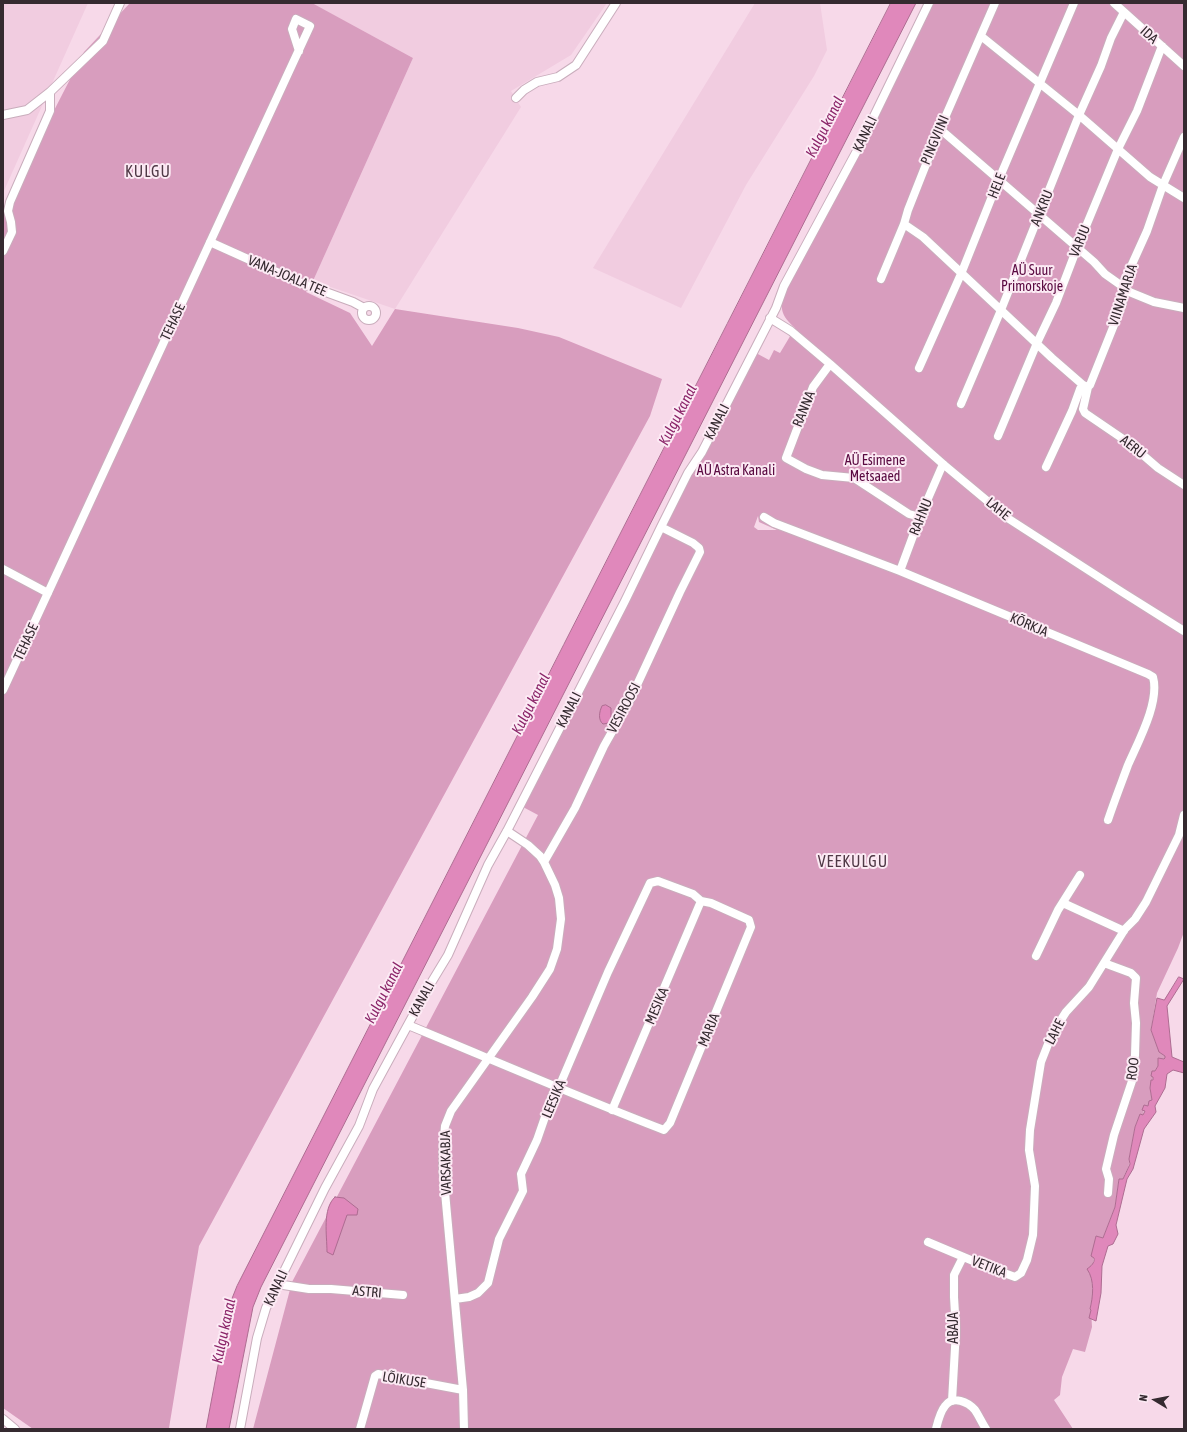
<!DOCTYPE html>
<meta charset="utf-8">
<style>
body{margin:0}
#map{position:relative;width:1187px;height:1432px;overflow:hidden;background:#f7d9e9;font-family:"Asap Condensed",sans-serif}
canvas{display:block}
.frame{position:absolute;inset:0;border:4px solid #352a30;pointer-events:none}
.north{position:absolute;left:1135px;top:1380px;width:40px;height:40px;-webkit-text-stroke:3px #fceaf4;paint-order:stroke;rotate:280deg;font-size:11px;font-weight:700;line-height:16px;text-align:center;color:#352a30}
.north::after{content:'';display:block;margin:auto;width:14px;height:18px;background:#352a30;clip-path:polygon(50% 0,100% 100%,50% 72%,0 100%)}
</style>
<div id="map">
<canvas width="1187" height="1432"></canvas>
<div class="frame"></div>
<div class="north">N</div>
</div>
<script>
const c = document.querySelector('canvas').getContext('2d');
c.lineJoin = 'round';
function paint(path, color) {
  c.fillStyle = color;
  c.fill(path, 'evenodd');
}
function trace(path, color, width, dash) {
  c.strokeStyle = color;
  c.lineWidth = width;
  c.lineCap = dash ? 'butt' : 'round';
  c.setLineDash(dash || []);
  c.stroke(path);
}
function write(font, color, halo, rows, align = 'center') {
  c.font = font + ' "Asap Condensed",sans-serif';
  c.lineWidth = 4;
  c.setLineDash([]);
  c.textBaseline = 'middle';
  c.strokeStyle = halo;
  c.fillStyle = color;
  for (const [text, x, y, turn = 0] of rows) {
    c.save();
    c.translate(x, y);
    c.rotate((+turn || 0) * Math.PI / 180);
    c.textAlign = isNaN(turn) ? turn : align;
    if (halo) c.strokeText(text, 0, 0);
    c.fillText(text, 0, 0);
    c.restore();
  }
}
paint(new Path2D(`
 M3 3H88L3 193Z
 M311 3H607L571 55 511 91 521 107 395 309 313 281 413 58Z
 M755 3H820L827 50 814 76 746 185 681 308 593 268Z`), '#f1cce0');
paint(new Path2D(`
 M130 3H312L413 58 313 281 306 292 350 313 372 346 395 309 518 328 559 337 662 379 650 416 199 1246 169 1428 167 1429H33L3 1408V210L84 52Z
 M931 3H1184V932L1178 948 1157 993 1151 1030 1159 1051 1165 1056V1058L1164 1059 1158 1058V1066L1155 1071H1152L1153 1077 1150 1088 1152 1100 1148 1106 1145 1105 1143 1115 1140 1114 1135 1127 1129 1159C1131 1166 1124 1173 1123 1180L1119 1179 1115 1207 1103 1238 1096 1236 1093 1264 1092 1301 1090 1309 1091 1310 1092 1327 1085 1352 1073 1349 1062 1377 1060 1395 1054 1400 1073 1429H253L292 1282 538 815 523 807 689 480 756 353 769 360 774 350 780 353 795 328C777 312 780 304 789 283ZM758 516 759 522 777 530H758L754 527Z`), '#d89dbe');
const water = new Path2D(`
 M891 3H916L261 1287 253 1307 229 1429H206L227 1318 231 1301 237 1286Z
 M606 705 611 708V719L609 723 603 724C598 720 599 712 602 706Z
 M1179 977 1184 979 1167 1006 1172 1057 1184 1062V1073L1173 1070 1167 1074 1165 1088 1155 1106 1156 1112 1144 1129 1133 1169 1127 1179 1116 1225 1118 1234 1113 1244 1108 1246 1102 1266 1101 1293 1096 1321 1089 1318 1091 1310 1090 1309C1093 1297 1095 1280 1087 1269 1091 1266 1095 1263 1094 1258L1091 1256 1096 1236 1103 1238 1115 1207 1119 1179H1123L1130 1164 1129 1159 1135 1127 1140 1114 1143 1115 1145 1111 1142 1110 1144 1105 1148 1106 1149 1101 1152 1100 1150 1088 1151 1080H1153V1077L1151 1076 1152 1071H1155L1158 1066V1058L1164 1059 1165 1058V1056L1159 1052 1151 1030 1157 998 1164 1000Z
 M335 1197 344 1198 358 1209 357 1215H347L333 1255 327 1252C327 1235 322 1209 335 1197Z`);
paint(water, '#e088bb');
trace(water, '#ad6c91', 1);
const minor = new Path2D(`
 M1114 3 1184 66
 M981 36 1079 115 1150 177 1184 198
 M516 98 524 90 537 82 558 77 576 65 616 3
 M3 115 27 110 50 92
 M940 129 1094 262 1105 274 1122 286 1127 291 1154 302 1184 308
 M904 224 923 237 1052 358 1083 385
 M210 242 301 283 353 302 364 308
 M3 251 12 232 11 222 8 211 10 202 50 111V92L103 41 120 3
 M881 279 904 224 908 210 940 129 995 3
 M362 313a7 7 0 1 1 14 0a7 7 0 1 1-14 0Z
 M770 318 791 331 830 364 943 464 1009 519 1122 592 1184 631
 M830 364 813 387 786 458 806 469 822 475 854 478 909 514 920 517
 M919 368 961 274 999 179 1074 3
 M1088 387 1083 409 1085 413 1129 443 1158 468 1184 485
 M961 404 1001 310 1079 115 1101 66 1111 38 1124 12
 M998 436 1037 343 1056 303 1077 248 1118 149 1137 111 1162 46
 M1046 467 1072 411 1080 389 1083 385 1088 387 1090 385 1122 305 1124 293 1122 286 1124 282 1147 231 1163 185 1184 137
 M764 517 774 523 900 571 1148 674 1153 677C1160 702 1138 742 1128 765 1121 784 1114 802 1108 820
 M3 569 48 593
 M900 571 920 517 943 464
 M3 690 310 26 296 19 292 29 299 51
 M544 862 575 808 604 746 630 700 680 592 700 552 699 548 693 543 661 527
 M1063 903 1124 931
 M1036 956 1058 910 1080 875
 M1104 963 1131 973 1136 978 1134 1003 1136 1023 1135 1055 1132 1081 1114 1135 1106 1169 1109 1179 1108 1193
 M408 1025C493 1060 578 1097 664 1130L670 1123 751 927 749 920 711 903 701 901 693 894 658 881 650 883 608 972 559 1087 553 1094 537 1140 521 1174 523 1191 499 1239 488 1283 478 1293 469 1297 455 1299
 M612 1110 701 901
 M928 1242 985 1266 1015 1277 1021 1273 1027 1260 1033 1235 1035 1186 1029 1150 1030 1130 1041 1062 1052 1034 1066 1012 1089 987 1125 929 1135 919 1146 902 1179 835 1184 815
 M277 1284 309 1289H331L403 1295
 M952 1401 956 1330 954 1297V1275L963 1257
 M3 1419 15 1429
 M240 1429 257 1338 266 1308 325 1188 359 1126 373 1089 428 988 448 955 488 865 507 831 625 601 661 527 688 473 702 452 776 308 784 286 859 147 929 3
 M360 1429 375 1376 378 1374 463 1390
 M464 1429 463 1390 443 1170V1149L445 1126 451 1111 532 997 550 969 557 949 561 919 559 898 555 885 544 862 540 856 528 845 507 831
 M936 1429C938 1421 940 1412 945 1406 953 1395 968 1402 975 1410 979 1416 982 1423 986 1429`);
trace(minor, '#c9adbc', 10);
trace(minor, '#fff', 8);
write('14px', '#352a30', '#fceaf4', [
 ["IDA",1149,35,42],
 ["KANALI",865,134,-64],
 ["PINGVIINI",935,140,-67],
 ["HELE",997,186,-68],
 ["ANKRU",1042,208,-68],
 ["VARJU",1080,241,-68],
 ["VANA-JOALA TEE",287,276,23],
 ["VIINAMARJA",1123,295,-72],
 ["TEHASE",173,322,-65],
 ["RANNA",804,409,-68],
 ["KANALI",717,422,-63],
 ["AERU",1133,447,38],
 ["LAHE",998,509,39],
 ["RAHNU",921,517,-68],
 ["KÕRKJA",1029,625,23],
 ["TEHASE",26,642,-65],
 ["VESIROOSI",624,708,-62],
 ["KANALI",569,710,-63],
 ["KANALI",422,999,-61],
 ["MESIKA",657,1006,-67],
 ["MARJA",709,1030,-68],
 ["LAHE",1055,1032,-63],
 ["ROO",1133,1069,-82],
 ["LEESIKA",554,1099,-67],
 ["VARSAKABJA",446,1163,-91],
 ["VETIKA",989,1267,21],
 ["KANALI",276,1288,-65],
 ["ASTRI",367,1292,5],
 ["ABAJA",954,1328,-90],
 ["LÕIKUSE",404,1380,9]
]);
write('14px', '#590940', '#fceaf4', [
 ["AÜ Suur",1032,271],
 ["Primorskoje",1032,287],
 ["AÜ Esimene",875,461],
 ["Metsaaed",875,477],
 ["AÜ Astra Kanali",736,471]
]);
write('italic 15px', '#8b2569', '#fceaf4', [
 ["Kulgu kanal",825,127,-63],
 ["Kulgu kanal",678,415,-63],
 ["Kulgu kanal",531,704,-63],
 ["Kulgu kanal",384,993,-63],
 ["Kulgu kanal",224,1331,-78]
]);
c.letterSpacing = '1px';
write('16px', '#503946', '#fceaf4', [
 ["KULGU",148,172],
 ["VEEKULGU",853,862]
]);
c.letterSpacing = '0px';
</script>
